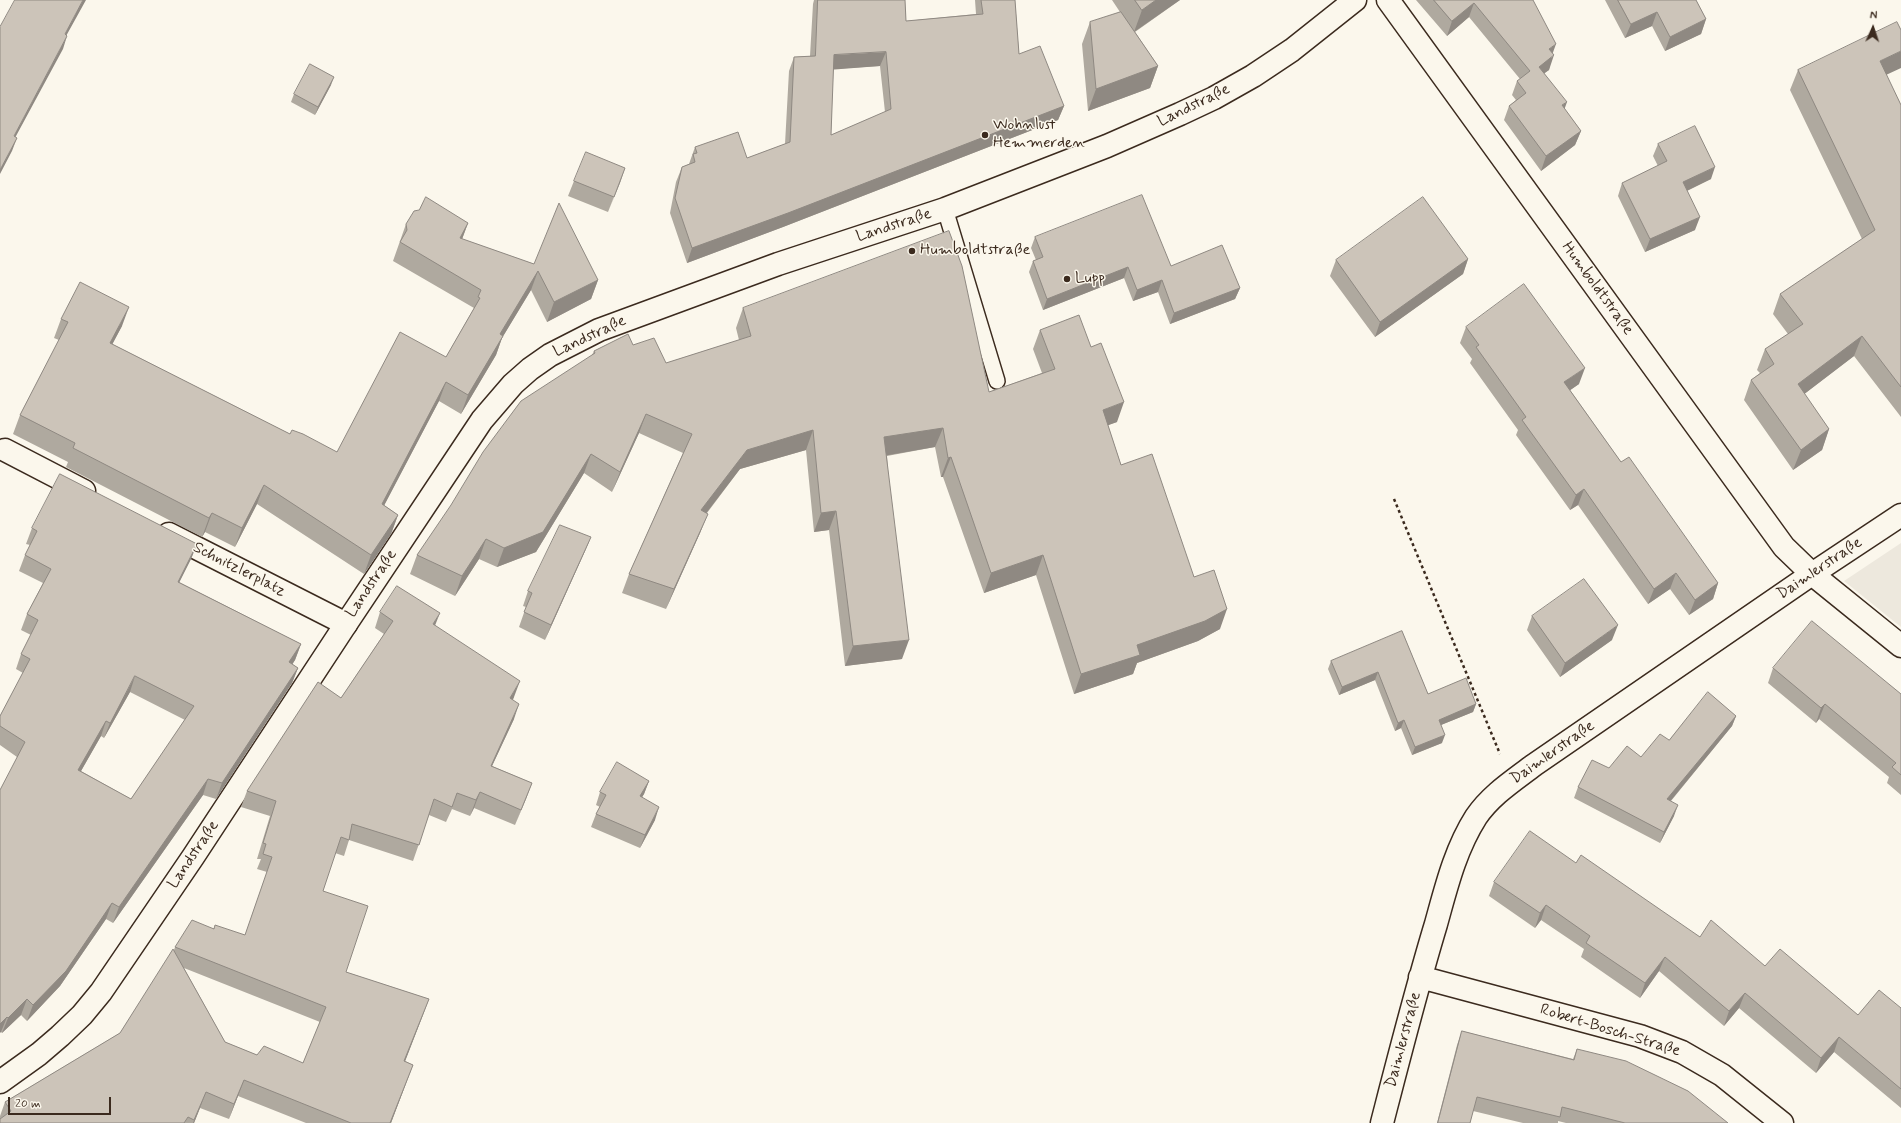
<!DOCTYPE html>
<meta charset="utf-8">
<style>
body{margin:0}
#map{position:relative;width:1901px;height:1123px;overflow:hidden;background:#fbf7ec;font-family:Mynerve,sans-serif}
canvas{display:block}
.north{position:absolute;left:1853px;top:8px;width:40px;height:40px;-webkit-text-stroke:3px #fbf7ec;paint-order:stroke;rotate:3deg;font-size:11px;font-weight:700;line-height:16px;text-align:center;color:#3b2a1e}
.north::after{content:'';display:block;margin:auto;width:14px;height:18px;background:#3b2a1e;clip-path:polygon(50% 0,100% 100%,50% 72%,0 100%)}
.scale{position:absolute;left:8px;top:1097px;width:103px;height:18px;box-sizing:border-box;border:2px solid #3b2a1e;border-top:0;padding-left:5px;font-size:12px;line-height:14px;white-space:nowrap;color:#3b2a1e;-webkit-text-stroke:3px #fbf7ec;paint-order:stroke}
</style>
<div id="map">
<canvas width="1901" height="1123"></canvas>
<div class="north">N</div>
<div class="scale">20 m</div>
</div>
<script>
const c = document.querySelector('canvas').getContext('2d');
c.lineJoin = 'round';
function paint(path, color) {
  c.fillStyle = color;
  c.fill(path, 'evenodd');
}
function trace(path, color, width, dash) {
  c.strokeStyle = color;
  c.lineWidth = width;
  c.lineCap = dash ? 'butt' : 'round';
  c.setLineDash(dash || []);
  c.stroke(path);
}
function write(font, color, halo, rows, align = 'center') {
  c.font = font + ' Mynerve,sans-serif';
  c.lineWidth = 3;
  c.setLineDash([]);
  c.textBaseline = 'middle';
  c.strokeStyle = halo;
  c.fillStyle = color;
  for (const [text, x, y, turn = 0] of rows) {
    c.save();
    c.translate(x, y);
    c.rotate((+turn || 0) * Math.PI / 180);
    c.textAlign = isNaN(turn) ? turn : align;
    if (halo) c.strokeText(text, 0, 0);
    c.fillText(text, 0, 0);
    c.restore();
  }
}
paint(new Path2D(`
 M1901 543V627L1844 581Z`), '#ede8dd');
const lane = new Path2D(`
 M945 209 997 381`);
const street = new Path2D(`
 M1388 0 1784 547 1812 574 1901 646
 M5 450 84 491
 M169 534 346 624
 M1420 977 1640 1036 1682 1052 1722 1075 1782 1123
 M1382 1123C1399 1057 1416 990 1436 924 1446 888 1455 850 1476 817 1491 795 1513 781 1534 765L1812 574 1901 515`);
const secondary = new Path2D(`
 M0 1082 39 1054 60 1036 82 1015 101 992 193 857 346 624 482 420 513 384 530 369 550 355 599 330 778 264 945 209 1107 146 1180 114 1214 98 1253 76 1292 50 1355 0`);
trace(lane, '#3b2a1e', 18);
trace(street, '#3b2a1e', 25);
trace(secondary, '#3b2a1e', 25);
trace(new Path2D(`
 M1394 499 1500 754`), '#3b2a1e', 2.5, [3, 3]);
trace(lane, '#fbf7ec', 15);
trace(street, '#fbf7ec', 22);
trace(secondary, '#fbf7ec', 22);
paint(new Path2D(`
 M814 0H905L906 21 976 14 975 0H1015L1019 54 1064 106 1058 120 783 227 687 263 670 213 676 182 682 167 689 164 695 147 747 158 785 144 789 71 794 57 810 56 813 4ZM880 66 885 112 831 135 833 69Z
 M1112 0H1180L1135 32 1158 66 1150 88 1088 111 1082 44 1090 22 1120 12Z
 M1416 0H1533L1552 53 1549 70 1544 73 1564 108 1581 131 1575 145 1541 171 1504 120 1509 106 1516 100 1512 95 1517 81 1520 79 1469 17 1447 36Z
 M1605 0H1696L1706 19 1701 34 1665 51 1652 26 1625 38Z
 M1798 70 1886 75 1901 105V417L1854 356 1804 394 1829 429 1822 450 1793 470 1744 400 1751 380 1760 373 1757 370 1765 349 1788 334 1773 314 1780 294 1862 239 1790 90Z
 M331 85 315 115 291 102 294 94Z
 M1658 144 1711 179 1687 191 1695 230 1645 252 1618 196 1622 183 1658 166 1653 156Z
 M625 168 608 212 568 196 574 181Z
 M468 223 462 239 534 264 598 280 591 299 547 322 531 290 502 338 496 355 461 414 439 401 384 505 398 515 391 534 364 574 257 504 235 547 205 532 202 537 66 467 68 462 13 434 20 415 59 340 54 338 61 319 122 326 112 344 290 434 337 452 446 357 474 308 393 261 406 224Z
 M1035 237 1171 266 1240 288 1235 299 1170 324 1158 292 1133 301 1124 278 1043 310 1029 272 1033 261 1036 260 1031 248Z
 M1468 259 1463 274 1375 337 1330 276 1336 260Z
 M743 308 989 392 1042 373 1033 349 1040 330 1117 422 1108 425 1121 465 1194 577 1220 629 1198 641 1137 663 1133 674 1074 694 1036 575 984 593 943 477H941L935 447 887 456 902 659 845 666 829 530 814 532 806 450 740 469 707 513 700 533 666 609 622 593 629 574 683 453 639 433 612 492 584 473 536 552 497 567 479 559 455 596 410 574 417 555 592 355 594 351 633 345 666 363 739 340 736 328Z
 M1466 327 1579 384 1570 390 1621 462 1718 583 1713 599 1689 615 1670 589 1648 604 1578 505 1570 510 1516 435 1518 430 1470 363 1472 359 1460 343Z
 M32 528 197 544 191 559 179 582 301 644 295 660 292 664 298 668 292 683 216 799 203 795 113 923 106 919 60 986 27 1021 21 1015 2 1033 1 1032 17 757 0 745V716L23 673 16 669 21 654 31 635 21 630 27 614 43 583 19 571 25 555 30 545 26 544ZM130 692 185 720 131 799 81 771 101 736 104 738Z
 M591 537 585 551 545 640 519 627 526 607 523 606 528 591Z
 M380 612 435 625 514 697 513 700 514 719 492 766 532 783 515 825 474 808 470 816 452 809 446 822 429 815 413 861 349 840 344 856 335 853 323 891 346 972 429 999 405 1061 413 1065 391 1123H306L238 1096 229 1119 200 1108 194 1123H0V1116L5 1102 120 1033 174 950 175 947 214 928 245 935 267 872 257 869 261 859H257L270 816 241 807 247 791 341 698 384 634 375 628ZM184 968 320 1022 303 1063 257 1055 225 1042Z
 M1532 616 1612 640 1560 677 1527 630Z
 M1402 631 1428 694 1476 704 1473 712 1441 725 1442 743 1412 755 1401 728 1395 731 1375 680 1339 695 1328 669 1331 661Z
 M1773 668 1901 694V795L1887 783 1889 777 1819 719 1816 723 1768 683Z
 M1736 716 1732 726 1671 801 1674 816 1660 843 1574 798 1578 787 1609 768 1641 757 1669 740Z
 M649 781 644 794 642 797 655 820 640 848 591 827 596 814 600 807 596 805 600 792Z
 M1576 863 1700 937 1765 966 1858 1015 1901 1008V1108L1834 1052 1816 1073 1739 1008 1724 1026 1659 971 1640 998 1581 957 1584 949 1541 920 1535 928 1489 896 1494 882Z
 M1462 1031 1573 1059 1577 1049 1728 1123H1566L1558 1121V1123H1523L1473 1111 1470 1123H1437L1457 1045Z`), '#afa99f');
paint(new Path2D(`
 M83 0H86L60 47 65 34Z
 M1156 0H1180L1134 32 1142 10Z
 M1474 3 1469 17 1447 36 1452 21Z
 M1657 12 1652 26 1625 38 1631 24Z
 M1706 19 1701 34 1665 51 1670 37Z
 M67 36 63 49 9 149 14 136Z
 M1556 44 1551 58 1554 55 1549 70 1534 81 1539 67 1549 49Z
 M1901 51V68L1873 81 1880 61Z
 M886 52 880 66 828 70 834 55Z
 M1158 66 1150 88 1088 111 1096 89Z
 M334 77 331 85 315 115 318 107Z
 M1567 102 1562 116V105Z
 M1064 106 1058 120 783 227 687 263 692 248Z
 M1581 131 1575 145 1541 171 1546 156Z
 M17 138 12 151 0 174V170Z
 M1715 167 1711 179 1678 195 1683 182Z
 M625 168 620 183 608 212 614 197Z
 M1700 217 1695 230 1645 252 1650 239Z
 M468 223 461 242 460 238Z
 M1468 259 1463 274 1375 337 1380 322Z
 M1128 267 1124 278 1043 310 1047 299Z
 M538 271 531 290 502 338 496 355 461 414 468 395 500 334Z
 M598 280 591 299 547 322 554 302Z
 M1162 280 1158 292 1133 301 1137 290Z
 M1240 288 1235 299 1170 324 1174 313Z
 M129 307 122 326 103 362 110 343Z
 M1862 336 1854 356 1790 405 1798 384Z
 M1585 368 1579 384 1559 398 1564 382Z
 M446 382 439 401 375 523 382 504Z
 M1124 402 1117 422 1095 430 1103 410Z
 M646 414 639 433 612 492 620 472Z
 M943 428 935 447 877 457 884 437Z
 M1829 429 1822 450 1793 470 1801 450Z
 M813 430 806 450 740 469 694 529 701 510 747 450Z
 M591 454 584 473 536 552 497 567 504 548Z
 M951 457 943 477H941L948 458Z
 M264 485 257 504 235 547 242 528Z
 M1584 489 1578 505 1570 510 1576 495Z
 M836 511 829 530 814 532 821 513Z
 M212 513 205 532 202 537 209 518Z
 M708 514 700 533 666 609 674 589Z
 M398 515 391 534 364 574 371 555Z
 M591 537 585 551 545 640 551 625Z
 M486 539 479 559 455 596 462 576Z
 M197 544 191 559 172 597 178 582Z
 M1043 555 1036 575 984 593 991 573Z
 M1676 573 1670 589 1648 604 1654 589Z
 M1718 583 1713 599 1689 615 1695 600Z
 M1227 609 1220 629 1198 641 1137 663 1133 674 1074 694 1081 674 1137 645Z
 M440 613 434 628 433 624Z
 M1618 625 1612 640 1560 677 1565 663Z
 M909 640 902 659 845 666 853 646Z
 M301 644 295 660 284 678 289 662Z
 M298 668 292 683 216 799 222 783Z
 M1378 672 1375 680 1339 695 1342 687Z
 M135 676 130 692 104 738 110 723Z
 M520 681 514 697 504 714 510 698Z
 M519 704 514 719 485 781 491 766Z
 M1476 704 1473 712 1436 727 1439 720Z
 M1825 704 1819 719 1816 723 1821 708Z
 M1736 716 1732 726 1663 810 1667 799Z
 M1404 720 1401 728 1395 731 1398 723Z
 M106 721 101 736 73 785 78 770Z
 M1445 735 1442 743 1412 755 1415 747Z
 M208 779 203 795 113 923 119 907Z
 M649 781 644 794 635 809 640 796Z
 M532 783 526 799 515 825 521 810Z
 M480 792 474 808 470 816 476 800Z
 M1678 805 1674 816 1660 843 1664 832Z
 M659 807 655 820 640 848 645 835Z
 M112 903 106 919 60 986 27 1021 33 1005Z
 M1546 905 1541 920 1535 928 1540 913Z
 M1665 957 1659 971 1640 998 1645 983Z
 M1745 993 1739 1008 1724 1026 1729 1011Z
 M27 999 21 1015 2 1033 8 1018Z
 M429 999 423 1015 399 1077 404 1061Z
 M7 1017 1 1032 0 1033V1024Z
 M1839 1037 1834 1052 1816 1073 1821 1058Z
 M413 1065 391 1123H390Z
 M244 1080 238 1096 229 1119 234 1104Z
 M206 1092 200 1108 194 1123H193Z`), '#8f8982');
const building = new Path2D(`
 M15 0H83L65 34 67 36 14 136 17 138 0 170V27Z
 M818 0H905L906 21 983 14 981 0H1015L1019 54 1040 46 1064 106 788 213 692 248 675 198 682 167 695 162 693 154 697 153 695 147 738 132 747 158 790 142 794 57 815 56ZM886 52 891 109 831 135 834 55Z
 M1135 0H1156L1142 10Z
 M1434 0H1533L1556 44 1549 49 1554 55 1539 67 1567 102 1562 105 1581 131 1546 156 1509 106 1526 93 1517 81 1530 71 1474 3 1452 21Z
 M1618 0H1696L1706 19 1670 37 1657 12 1631 24Z
 M1121 12 1158 66 1096 89 1090 22Z
 M1897 22 1901 30V51L1880 61 1901 105V387L1862 336 1798 384 1829 429 1801 450 1751 380 1774 364 1765 349 1803 324 1780 294 1875 230 1798 70Z
 M310 64 334 77 318 107 294 94Z
 M1695 126 1715 167 1683 182 1700 217 1650 239 1622 183 1667 161 1658 144Z
 M586 152 625 168 614 197 574 181Z
 M1142 195 1171 266 1222 245 1240 288 1174 313 1162 280 1137 290 1128 267 1047 299 1033 261 1043 257 1035 237Z
 M426 197 468 223 460 238 534 264 559 203 598 280 554 302 538 271 500 334 503 336 468 395 446 382 382 504 398 515 371 555 264 485 242 528 212 513 209 518 73 448 75 443 20 415 68 322 61 319 80 282 129 307 110 343 290 434 292 430 303 434 337 452 400 332 446 357 480 298 478 297 481 290 400 242 407 230 406 224 414 211 419 210Z
 M1423 197 1468 259 1380 322 1336 260Z
 M949 231 962 266 989 392 1055 369 1040 330 1079 315 1091 347 1101 343 1124 402 1103 410 1121 465 1152 454 1194 577 1214 570 1227 609 1205 621 1137 645 1140 655 1081 674 1043 555 991 573 951 457 948 458 943 428 884 437 909 640 853 646 836 511 821 513 813 430 747 450 701 510 708 514 674 589 629 574 692 434 646 414 620 472 591 454 543 532 504 548 486 539 462 576 417 555 451 505 483 452 521 401 595 353 594 351 628 334 633 345 654 338 666 363 751 336 743 308Z
 M1524 284 1585 368 1564 382 1621 462 1629 457 1718 583 1695 600 1676 573 1654 589 1584 489 1576 495 1522 420 1526 417 1476 347 1479 345 1466 327Z
 M60 474 197 544 178 582 301 644 289 662 298 668 222 783 208 779 119 907 112 903 66 971 33 1005 27 999 8 1018 7 1017 0 1024V790L25 742 0 726V716L30 659 21 654 38 620 27 614 51 569 25 555 37 531 32 528ZM135 676 194 706 131 799 78 770 106 721 110 723Z
 M560 525 591 537 551 625 524 612 532 593 528 591Z
 M1584 579 1618 625 1565 663 1532 616Z
 M397 586 440 613 433 624 520 681 510 698 519 704 491 766 532 783 521 810 480 792 476 800 457 793 452 807 434 799 419 845 352 824 349 840 341 837 323 891 368 906 346 972 429 999 404 1061 413 1065 390 1123H351L244 1080 234 1104 206 1092 194 1120 188 1117 184 1123H0V1119L11 1111 5 1102 120 1033 173 949 225 1042 257 1055 264 1046 303 1063 326 1007 175 947 192 920 214 929 215 925 245 935 272 857 263 854 266 844 263 843 276 801 247 791 318 682 341 698 393 621 380 612Z
 M1812 621 1901 694V775L1892 767 1896 763 1825 704 1821 708 1773 668Z
 M1402 631 1428 694 1466 678 1476 704 1439 720 1445 735 1415 747 1404 720 1398 723 1378 672 1342 687 1331 661Z
 M1708 692 1736 716 1667 799 1678 805 1664 832 1578 787 1592 760 1609 768 1627 746 1641 757 1660 734 1669 740Z
 M617 762 649 781 640 796 659 807 645 835 596 814 606 795 600 792Z
 M1530 831 1576 863 1581 855 1700 937 1711 920 1765 966 1780 949 1858 1015 1879 990 1901 1008V1089L1839 1037 1821 1058 1745 993 1729 1011 1665 957 1645 983 1586 943 1590 936 1546 905 1540 913 1494 882Z
 M1462 1031 1574 1060 1577 1049 1626 1061 1688 1091 1728 1123H1625L1562 1107 1560 1117 1477 1097 1470 1123H1438Z`);
paint(building, '#ccc4b9');
trace(building, '#8f8982', 1);
for (const [x, y, r, color] of [
 [985,135,4,"#3b2a1e"],
 [912,251,4,"#3b2a1e"],
 [1067,279,4,"#3b2a1e"]
]) {
  const dot = new Path2D();
  dot.arc(x, y, r, 0, 2 * Math.PI);
  c.fillStyle = color;
  c.fill(dot);
  trace(dot, '#fbf7ec', 1.5);
}
write('16px', '#3b2a1e', '#fbf7ec', [
 ["Landstraße",1194,106,-26],
 ["Landstraße",894,226,-18],
 ["Humboldtstraße",1597,289,54],
 ["Landstraße",590,337,-25],
 ["Daimlerstraße",1820,569,-34],
 ["Schnitzlerplatz",239,570,27],
 ["Landstraße",372,584,-56],
 ["Daimlerstraße",1553,753,-35],
 ["Landstraße",194,855,-56],
 ["Robert-Bosch-Straße",1610,1031,17],
 ["Daimlerstraße",1404,1040,-75]
]);
write('16px', '#3b2a1e', '#fbf7ec', [
 ["Wohnlust",993,126],
 ["Hemmerden",993,144],
 ["Humboldtstraße",920,251],
 ["Lupp",1075,279]
], 'left');
</script>
